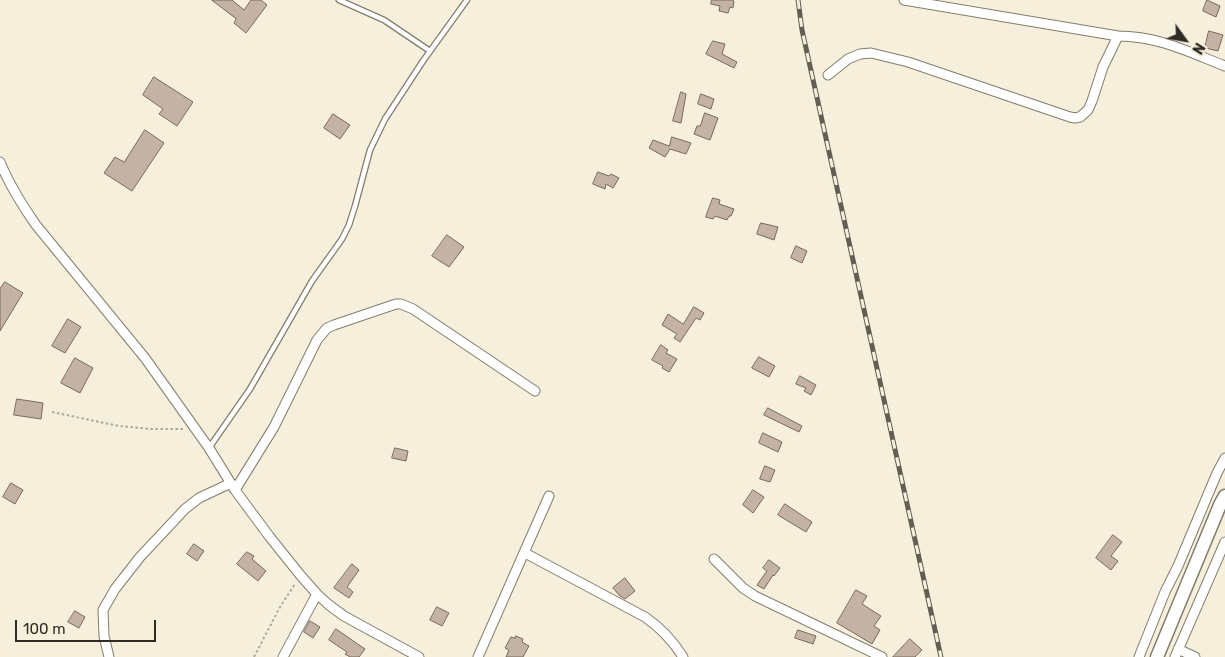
<!DOCTYPE html>
<style>
body{margin:0}
#map{position:relative;width:1225px;height:657px;overflow:hidden;background:#f5efdb;font-family:Rubik,sans-serif}
canvas{display:block}
.north{position:absolute;left:1160px;top:15px;width:50px;height:50px;-webkit-text-stroke:4px #f5efdb;paint-order:stroke;rotate:122deg;font-size:14px;font-weight:700;line-height:20px;text-align:center;color:#2e2c24}
.north::after{content:'';display:block;margin:auto;width:18px;height:22px;background:#2e2c24;clip-path:polygon(50% 0,100% 100%,50% 72%,0 100%)}
.scale{position:absolute;left:15px;top:620px;width:141px;height:22px;box-sizing:border-box;border:2px solid #2e2c24;border-top:0;padding-left:6px;font-size:15px;line-height:18px;white-space:nowrap;color:#2e2c24;-webkit-text-stroke:4px #f5efdb;paint-order:stroke}
</style>
<div id="map">
<canvas width="1225" height="657"></canvas>
<div class="north">N</div>
<div class="scale">100 m</div>
</div>
<script>
const c = document.querySelector('canvas').getContext('2d');
c.lineJoin = 'round';
function paint(path, color) {
  c.fillStyle = color;
  c.fill(path, 'evenodd');
}
function trace(path, color, width, dash) {
  c.strokeStyle = color;
  c.lineWidth = width;
  c.lineCap = dash ? 'butt' : 'round';
  c.setLineDash(dash || []);
  c.stroke(path);
}
const building = new Path2D(`
 M212 0H232L244 10 251 0H261L267 5 246 33 234 23 236 19Z
 M712 0H732L734 1 733 8 730 7 728 13 719 11 720 6 711 4Z
 M1207 0 1220 6 1216 17 1203 11Z
 M1209 31 1223 35 1218 51 1205 48Z
 M713 41 725 44 722 54 737 62 734 68 706 54Z
 M154 77 193 102 177 126 159 114 163 109 143 95Z
 M681 92 686 94 681 123 673 121Z
 M701 94 714 99 711 109 698 104Z
 M705 113 718 118 710 140 694 134 697 126H700Z
 M333 114 350 125 340 139 324 128Z
 M145 130 164 143 132 191 104 173 115 157 124 162Z
 M672 137 691 143 686 154 670 149 665 157 649 148 653 140 669 146Z
 M598 172 609 176 611 174 619 178 613 188 606 184 605 189 593 184Z
 M713 198 720 200 719 204 734 209 731 216H729L727 220 715 216 713 219 706 217Z
 M761 223 778 227 774 240 757 234Z
 M447 235 464 247 449 267 432 256Z
 M796 246 807 251 802 263 791 258Z
 M5 282 23 293 0 331V289Z
 M694 307 704 313 700 320 696 318 680 342 674 338 677 334 662 325 668 314 683 324Z
 M68 319 81 327 65 353 52 346Z
 M661 345 668 350 666 353 677 359 669 372 662 368 663 366 652 360Z
 M759 357 775 366 769 377 752 368Z
 M75 358 93 368 80 393 61 383Z
 M800 376 816 385 811 395 804 391 806 388 796 384Z
 M17 399 43 403 41 419 14 415Z
 M768 408 802 426 799 432 764 415Z
 M763 433 782 442 778 452 759 443Z
 M395 448 408 451 406 461 392 458Z
 M765 466 775 470 770 482 760 479Z
 M11 483 23 490 15 504 3 497Z
 M753 490 764 497 753 513 743 505Z
 M785 504 812 522 806 532 778 515Z
 M1113 535 1122 542 1111 556 1118 561 1111 570 1096 558Z
 M194 544 204 551 197 561 187 554Z
 M247 552 254 556 252 559 266 571 258 581 237 564Z
 M769 560 780 568 774 576 773 575 764 589 757 585 767 571 763 568Z
 M352 564 359 570 347 587 353 592 349 598 334 588Z
 M625 578 635 591 625 599 620 596 613 588Z
 M856 590 867 596 862 604 881 616 874 626 880 630 872 644 837 623Z
 M437 607 449 613 442 626 430 620Z
 M75 611 85 617 79 628 68 622Z
 M310 621 320 627 313 638 304 632Z
 M336 629 365 649 359 657H350L345 654 347 652 329 640Z
 M798 630 816 636 813 644 795 638Z
 M516 636 523 639 522 642 529 646 523 657H506L509 650 505 648 511 637 515 638Z
 M910 639 922 650 915 657H893Z`);
paint(building, '#c3b2a5');
trace(building, '#78695d', 1);
const service = new Path2D(`
 M339 0 384 20 430 51
 M209 448 250 389 312 281 342 239 349 225 355 206 370 150 385 119 423 61 467 0`);
const minor = new Path2D(`
 M904 0 1118 36C1158 36 1189 52 1225 66
 M828 75 848 59 860 54 871 53 908 62 1070 117 1075 118 1080 117 1088 110 1092 101 1103 67 1118 36
 M0 162C9 184 22 205 36 225L145 358 209 448 235 490 269 536 301 576 317 594 329 605 344 616 419 657
 M235 490 274 427 317 340 327 328 334 325 396 304H401L413 309 535 391
 M525 553 645 617C661 628 673 641 683 657
 M714 559 743 588 755 596 882 657
 M1178 649 1195 657
 M109 657 104 636 103 610 115 589 140 557 185 509 199 498 231 483
 M283 657 317 594
 M478 657 549 496
 M1139 657 1165 592 1178 566 1217 473 1225 458
 M1175 657 1225 542`);
const secondary = new Path2D(`
 M1157 657 1220 505 1225 496`);
trace(service, '#837d6c', 7);
trace(minor, '#837d6c', 11);
trace(secondary, '#837d6c', 15);
trace(new Path2D(`
 M52 412 119 426 151 429H185
 M254 657 280 607 295 584`), '#ada898', 2, [2.5, 2.5]);
trace(service, '#fff', 4.5);
trace(minor, '#fff', 9);
trace(secondary, '#fff', 12);
const rail = new Path2D(`
 M798 0 802 30 941 657`);
trace(rail, '#625e53', 5);
trace(rail, '#f5efdb', 3, [9]);
</script>
